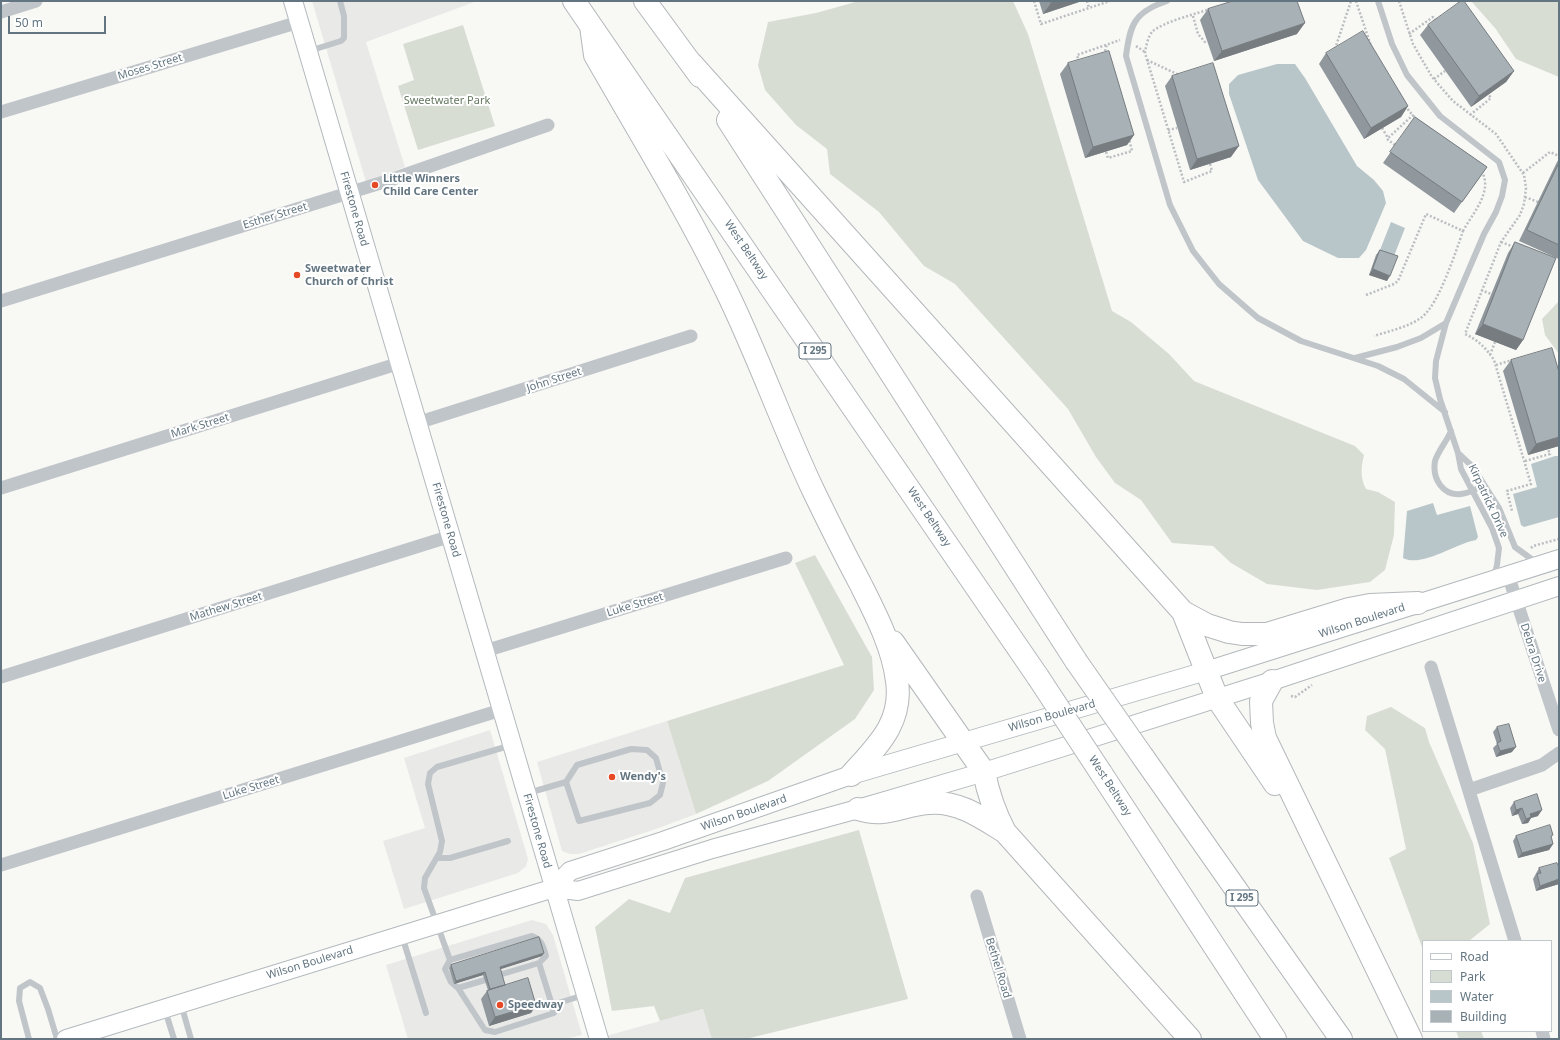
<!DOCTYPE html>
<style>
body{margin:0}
#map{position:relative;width:1560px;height:1040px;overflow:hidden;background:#f8f8f5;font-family:"Noto Sans",sans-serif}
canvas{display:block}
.frame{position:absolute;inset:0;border:2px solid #627580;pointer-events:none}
.legend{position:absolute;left:1422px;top:940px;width:130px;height:92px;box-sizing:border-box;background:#fff;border:1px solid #c0c8cc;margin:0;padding:5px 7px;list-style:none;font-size:12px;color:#627580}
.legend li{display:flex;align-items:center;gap:8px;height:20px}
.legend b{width:20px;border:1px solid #c0c8cc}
.scale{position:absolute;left:8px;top:16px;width:98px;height:18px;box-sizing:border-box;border:2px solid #627580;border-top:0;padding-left:5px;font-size:12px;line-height:14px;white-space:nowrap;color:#627580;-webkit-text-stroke:3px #fff;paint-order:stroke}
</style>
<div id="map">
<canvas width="1560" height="1040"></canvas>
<div class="frame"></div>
<ul class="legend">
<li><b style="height:5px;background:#fff"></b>Road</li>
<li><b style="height:11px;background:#d8ddd4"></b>Park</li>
<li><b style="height:11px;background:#b8c6c9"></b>Water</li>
<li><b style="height:11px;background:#a8b1b6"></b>Building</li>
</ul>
<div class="scale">50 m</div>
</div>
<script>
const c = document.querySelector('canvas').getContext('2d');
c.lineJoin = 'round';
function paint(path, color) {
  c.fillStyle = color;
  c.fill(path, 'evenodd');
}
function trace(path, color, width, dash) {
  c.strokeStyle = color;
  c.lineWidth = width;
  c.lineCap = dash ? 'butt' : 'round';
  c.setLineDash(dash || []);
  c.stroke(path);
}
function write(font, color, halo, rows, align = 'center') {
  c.font = font + ' "Noto Sans",sans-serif';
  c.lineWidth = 4;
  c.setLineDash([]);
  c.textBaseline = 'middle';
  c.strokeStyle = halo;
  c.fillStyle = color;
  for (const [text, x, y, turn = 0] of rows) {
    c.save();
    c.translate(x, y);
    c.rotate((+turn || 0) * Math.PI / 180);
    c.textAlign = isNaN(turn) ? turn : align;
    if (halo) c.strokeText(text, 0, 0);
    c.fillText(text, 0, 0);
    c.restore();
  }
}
paint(new Path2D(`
 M312 1H477L366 42 405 167 366 182Z
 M667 721 696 814 656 829 579 854H570L562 851 537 762Z
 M490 730 528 859 526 866 518 873 404 909 383 841 425 828 404 758Z
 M532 920 546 924 553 935 582 1035 566 1039H408L386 965Z
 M703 1009 713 1039H607L606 1036Z`), '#e9e9e8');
paint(new Path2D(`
 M859 1H1013L1028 34 1112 311 1131 322 1169 354 1194 381 1355 446 1364 455C1361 467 1360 478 1366 489L1378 492 1395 502 1394 535 1385 570 1370 582 1317 590 1267 584 1231 563 1213 546 1172 543 1141 500 1115 483 1096 457 1068 409 955 284 924 266 879 212 830 174 827 149 796 125 765 90 758 65 768 22 816 13Z
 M1471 1H1559V77L1516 59 1495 28Z
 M463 25 495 126 418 150 398 86 414 80 403 44Z
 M1559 301V354L1545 335 1542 319Z
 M815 555 872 657 874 690 855 719 768 781 696 814 667 721 844 665 795 563Z
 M1391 707 1425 728 1429 742 1473 843 1490 924 1469 941H1423V950L1389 858 1406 849 1385 749 1365 730 1367 716Z
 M859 830 908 999 746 1039H712L703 1009 660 1021 654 1006 612 1011 595 927 629 899 670 913 685 878Z
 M1456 1031H1481L1484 1039H1459Z`), '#d8ddd4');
paint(new Path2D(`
 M1277 64H1295L1305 78 1357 166 1374 180 1383 191 1386 203 1366 250 1359 258H1338L1303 241 1258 180 1229 94V84L1238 75Z
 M1391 222 1405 228 1394 256 1380 250Z
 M1555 456H1559V517L1524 527 1521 525 1513 494 1537 487 1531 464Z
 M1433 503 1437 515 1470 506 1478 537 1476 540C1457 543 1421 568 1403 558L1407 511Z`), '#b8c6c9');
const secondary = new Path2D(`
 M293 1 599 1039
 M554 888 570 871 663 841 851 775 1206 671 1559 559
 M66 1039 554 888 578 891 712 849 858 809 984 772 1272 681 1559 586`);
const highway = new Path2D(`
 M574 1 1038 677
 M645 1 700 76
 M591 26 595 55C639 132 686 208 725 288 758 355 782 425 814 492 829 523 844 553 860 583 875 613 893 647 897 681 903 723 877 746 851 775
 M692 64 1183 612 1207 625 1229 632 1242 634H1267L1349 609 1370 605 1418 603
 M728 120 1076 661
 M1183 612 1217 698 1275 784
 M893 642 984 772C988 793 995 813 1005 832L1190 1039
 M1272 681 1261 701 1262 723 1265 738 1411 1039
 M1143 757 1341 1039
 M1101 773 1275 1039
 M858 809C887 818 901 805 928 803 957 800 981 817 1005 832`);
trace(secondary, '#b3b9bd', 20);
trace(highway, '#b4b8bb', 24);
trace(new Path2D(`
 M1034 1 1041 24 1110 1
 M1087 1 1089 8
 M1356 1 1371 46
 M1399 1 1413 44 1432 77 1453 101 1496 134 1524 175 1526 188 1524 204 1520 215 1501 242 1465 334C1478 340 1486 348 1494 360L1531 484 1507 491 1512 511
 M1193 16 1198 34 1205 42 1207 41
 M1409 34 1433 17 1436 21
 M1136 46 1145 52
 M1335 49 1351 1
 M1104 55 1107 44
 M1147 60 1179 75
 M1079 62 1077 55 1120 40
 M1434 79 1445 71
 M1405 106 1416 119
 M1470 115 1491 98 1488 94
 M1382 128 1388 138
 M1168 130 1177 128
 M1395 145 1387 139 1413 115
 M1106 152 1108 158 1132 151 1129 139
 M1210 164 1212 171 1184 182 1145 53C1146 46 1148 37 1152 32 1162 22 1196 14 1210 9
 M1523 173 1550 152 1559 156
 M1525 197 1538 202
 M1463 231C1472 214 1493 192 1482 172
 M1501 242 1514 247
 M1481 290 1491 294
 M1366 295 1394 284 1398 281 1426 214 1463 231C1456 251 1439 304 1422 317 1409 327 1389 331 1374 336
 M1490 355 1495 342
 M1496 365 1512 360
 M1525 461 1550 454 1548 449
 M1531 548 1533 546 1559 539
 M1291 696 1295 697 1312 685`), '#babec0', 2.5, [2, 2]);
trace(new Path2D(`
 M1167 1C1134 12 1130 25 1126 56L1170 205 1193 251 1219 284 1258 318 1301 341 1378 366 1404 379 1445 412
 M1378 1 1392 44 1407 75 1440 116 1499 162 1505 180 1502 196 1496 212 1484 234 1446 323 1436 361 1435 378 1440 399 1458 453
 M309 51 341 41 344 38V16L340 1
 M1355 358 1397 347 1421 338 1446 323
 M1451 431C1447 441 1438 451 1435 461 1432 479 1443 496 1461 494 1470 493 1477 489 1484 485
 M1494 576 1497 565 1499 548 1492 528 1461 469 1458 453 1473 467 1499 508 1515 547 1537 563
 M512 745 437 767 430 773 428 784 442 841 440 852 425 878 424 888 450 960 445 969 451 982 458 988 485 1030 495 1032 554 1013 552 1005 584 995
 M528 793 566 782 577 765 631 749 647 750 656 758 663 783 660 795 650 803 579 821 566 782
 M437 858H450L508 841
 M402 936 426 1013
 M450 960 532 936C542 940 543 946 546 956L539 963
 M499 975 539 963 552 1005
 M458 988 485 980
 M181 1004 191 1039
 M165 1010 174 1039
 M29 1039 19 1001 20 988 30 982 40 988 48 1009 57 1039`), '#c0c5c9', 6);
trace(new Path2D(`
 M1 12 36 1
 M1 112 299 22
 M1 301 387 181 548 125
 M417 423 691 336
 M1 488 400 363
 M1508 575 1559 730
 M485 651 786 558
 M1431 667 1515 941
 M1 677 451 536
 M1469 790 1542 765 1559 753
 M1 865 501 710
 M977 896 1020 1039
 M1542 1031 1544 1039`), '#c0c5c9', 13);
trace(secondary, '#fff', 18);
trace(highway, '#fff', 22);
const highwayBridge = new Path2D(`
 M1076 661 1143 757
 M1038 677 1101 773`);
trace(highwayBridge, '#b4b8bb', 24, []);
trace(highwayBridge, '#fff', 22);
paint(new Path2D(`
 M1039 1H1082L1043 14Z
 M1208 9 1297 34 1214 61 1200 20Z
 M1428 25 1514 71 1506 82 1471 107 1420 35Z
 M1326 53 1408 106 1401 117 1364 139 1319 64Z
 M1068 63 1134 135 1127 145 1085 158 1060 74Z
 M1172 76 1231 157 1190 170 1165 86Z
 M1415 117 1487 167 1454 213 1383 163Z
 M1559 159V259L1519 241 1557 162Z
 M1515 242 1523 340 1516 350 1475 334 1508 253Z
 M1380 250 1387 281 1369 275 1376 255Z
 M1511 360 1559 446 1528 455 1503 371Z
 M1497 727 1512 752 1496 757 1493 748 1497 744 1493 732Z
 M1514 802 1538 816 1531 818 1528 823 1522 824 1518 814 1512 816 1510 808Z
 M1516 836 1551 838 1553 844 1549 850 1518 858 1513 841Z
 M1559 867V884L1536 891 1533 879 1539 868Z
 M542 956 500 969 505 985 536 1005 531 1013 489 1026 481 999 487 991 488 990 483 975 454 984 449 968 451 965Z`), '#90989d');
paint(new Path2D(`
 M1057 1H1082L1043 14 1051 3Z
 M1305 23 1297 34 1214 61 1222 51Z
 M1514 71 1506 82 1471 107 1479 96Z
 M1408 106 1401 117 1364 139 1371 128Z
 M1134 135 1127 145 1085 158 1093 147Z
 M1239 146 1231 157 1190 170 1197 159Z
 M1373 269 1390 276 1387 281 1369 275Z
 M1483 324 1523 340 1516 350 1475 334Z
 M1559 437V446L1528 455 1536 444Z
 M1516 747 1512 752 1496 757 1500 751Z
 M1522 808 1518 814 1512 816 1516 810Z
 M1542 810 1538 816 1531 818 1528 823 1522 824 1530 814Z
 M1553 844 1549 850 1518 858 1522 853Z
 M1559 879V884L1536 891 1540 886Z
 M544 953 542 956 498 970 500 967Z
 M485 972 483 975 454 984 456 981Z
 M536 1005 531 1013 489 1026 495 1017Z`), '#767c7f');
const building = new Path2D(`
 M1050 1H1057L1051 3Z
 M1233 1H1297L1305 23 1222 51 1208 9Z
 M1461 1H1464L1514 71 1479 96 1428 25Z
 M1363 31 1408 106 1371 128 1326 53Z
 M1109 51 1134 135 1093 147 1068 63Z
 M1213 63 1239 146 1197 159 1172 76Z
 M1415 117 1487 167 1462 202 1390 152Z
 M1559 163V245L1527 230Z
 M1515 242 1556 258 1523 340 1483 324Z
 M1380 250 1398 256 1390 276 1373 269Z
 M1552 348 1559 372V437L1536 444 1511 360Z
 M1509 724 1516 747 1500 751 1497 743 1501 741 1497 727Z
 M1537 794 1542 810 1530 814 1531 817 1526 819 1522 808 1516 810 1514 802Z
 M1550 825 1553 835 1551 836 1553 844 1522 853 1516 836Z
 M1557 863 1559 867V879L1540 886 1537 874 1541 873 1539 868Z
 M539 937 544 953 500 967 505 985 490 989 485 972 456 981 451 965Z
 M528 978 536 1005 495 1017 487 991Z`);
paint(building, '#a8b1b6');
trace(building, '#767c7f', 1);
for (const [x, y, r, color] of [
 [375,185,4,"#e64926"],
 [297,275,4,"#e64926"],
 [612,777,4,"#e64926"],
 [500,1005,4,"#e64926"]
]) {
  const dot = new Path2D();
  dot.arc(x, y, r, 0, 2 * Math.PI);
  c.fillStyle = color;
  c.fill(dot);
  trace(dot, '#fff', 1.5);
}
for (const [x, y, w] of [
 [815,351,32],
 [1242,898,32]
]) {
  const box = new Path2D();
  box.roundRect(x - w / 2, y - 8, w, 16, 3);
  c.fillStyle = '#fff';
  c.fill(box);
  trace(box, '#627580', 1);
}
write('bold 10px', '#627580', null, [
 ["I 295",815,351],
 ["I 295",1242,898]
]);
write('11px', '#627580', '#fff', [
 ["Moses Street",150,67,-17],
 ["Firestone Road",354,209,74],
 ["Esther Street",275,216,-17],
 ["West Beltway",746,250,56],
 ["John Street",554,380,-18],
 ["Mark Street",200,426,-17],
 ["Kirpatrick Drive",1488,501,65],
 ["West Beltway",929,517,56],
 ["Firestone Road",446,520,74],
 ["Luke Street",635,605,-17],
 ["Mathew Street",226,607,-17],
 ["Wilson Boulevard",1362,621,-18],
 ["Debra Drive",1533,653,72],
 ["Wilson Boulevard",1052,716,-16],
 ["West Beltway",1110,786,57],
 ["Luke Street",251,788,-17],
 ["Wilson Boulevard",744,813,-19],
 ["Firestone Road",537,831,74],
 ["Wilson Boulevard",310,963,-17],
 ["Bethel Road",998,968,73]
]);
write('11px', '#667861', '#fff', [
 ["Sweetwater Park",447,101]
]);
write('bold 11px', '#627580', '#fff', [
 ["Little Winners",383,179],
 ["Child Care Center",383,192],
 ["Sweetwater",305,269],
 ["Church of Christ",305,282],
 ["Wendy's",620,777],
 ["Speedway",508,1005]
], 'left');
</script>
